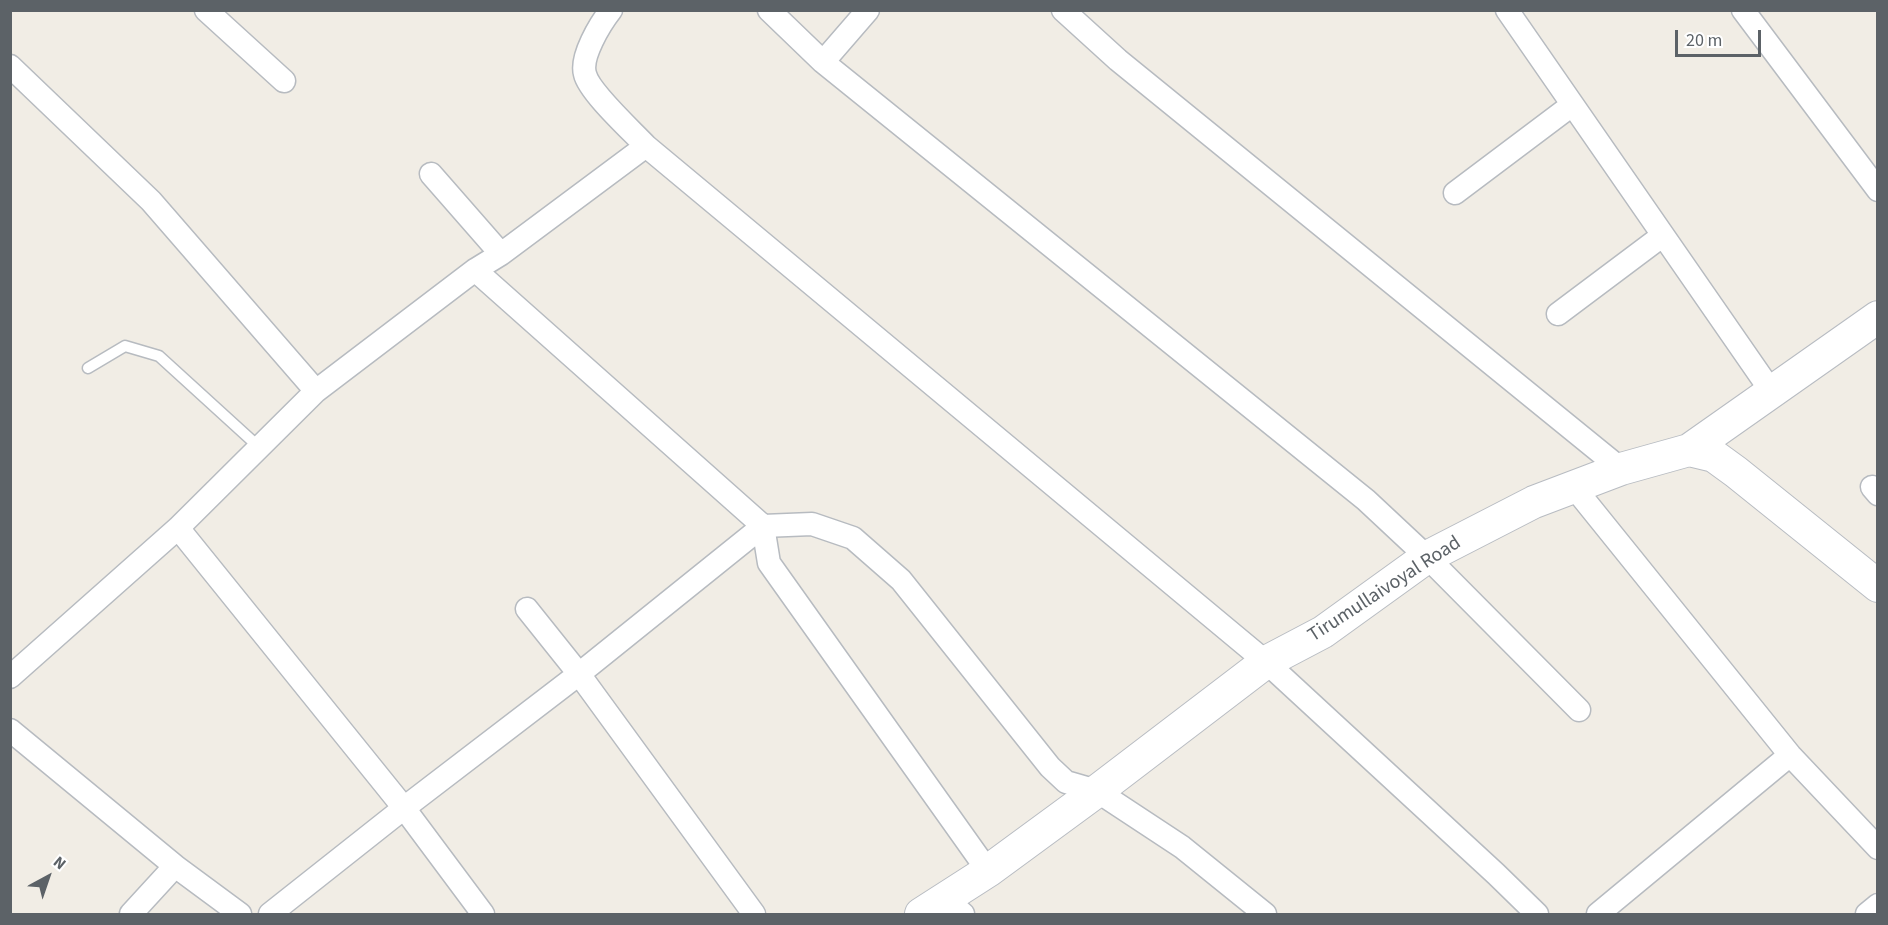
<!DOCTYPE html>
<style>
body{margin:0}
#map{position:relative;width:1888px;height:925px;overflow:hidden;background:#f1ede5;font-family:"Source Sans 3",sans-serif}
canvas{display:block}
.frame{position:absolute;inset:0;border:12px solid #5c6267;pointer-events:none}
.north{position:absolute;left:18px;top:847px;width:60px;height:60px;-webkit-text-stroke:4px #fff;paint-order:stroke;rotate:40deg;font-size:16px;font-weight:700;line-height:24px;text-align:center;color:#5c6267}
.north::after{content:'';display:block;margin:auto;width:21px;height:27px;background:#5c6267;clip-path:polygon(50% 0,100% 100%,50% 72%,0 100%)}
.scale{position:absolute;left:1675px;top:30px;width:86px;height:27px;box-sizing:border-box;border:3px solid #5c6267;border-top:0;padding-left:8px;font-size:18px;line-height:21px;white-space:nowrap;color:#5c6267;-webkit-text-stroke:4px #fff;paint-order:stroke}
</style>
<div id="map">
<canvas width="1888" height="925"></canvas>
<div class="frame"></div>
<div class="north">N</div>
<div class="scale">20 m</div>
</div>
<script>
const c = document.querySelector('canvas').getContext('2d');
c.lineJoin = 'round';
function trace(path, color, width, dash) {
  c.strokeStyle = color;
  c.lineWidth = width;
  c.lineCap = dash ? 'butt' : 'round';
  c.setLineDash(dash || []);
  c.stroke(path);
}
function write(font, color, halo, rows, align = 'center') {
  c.font = font + ' "Source Sans 3",sans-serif';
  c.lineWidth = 5;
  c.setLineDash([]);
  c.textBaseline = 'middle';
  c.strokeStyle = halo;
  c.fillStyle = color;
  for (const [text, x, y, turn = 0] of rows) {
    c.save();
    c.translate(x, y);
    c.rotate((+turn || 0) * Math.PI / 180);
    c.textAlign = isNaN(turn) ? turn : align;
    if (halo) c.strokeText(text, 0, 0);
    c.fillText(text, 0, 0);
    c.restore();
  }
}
const lane = new Path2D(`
 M88 368 125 346 159 356 260 448`);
const street = new Path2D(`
 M206 10 284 81
 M611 10C600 24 580 57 585 74 589 92 632 131 646 146L1266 662 1496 874 1537 914
 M769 10 823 62 1366 500 1427 557 1579 710
 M1063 10 1118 60 1621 469
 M1507 10 1771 391
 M1743 10 1878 190
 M823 62 868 10
 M10 66 151 201 316 391 178 528 10 677
 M431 174 501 254
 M1455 193 1572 105
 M475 270 763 526 769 563 988 871
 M1558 314 1662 236
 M316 391 475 270 501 254 646 146
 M1573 486 1790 755 1878 848
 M1872 487 1878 494
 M178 528 404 808 483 914
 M527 609 579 674 763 526 812 524 853 538 901 580 1050 767 1066 782 1097 791 1182 847 1265 914
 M10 730 175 866
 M945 898 963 914
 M131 914 175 866 240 914
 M270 914 404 808 579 674 754 914
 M1598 914 1790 755
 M1867 914 1878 905`);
const secondary = new Path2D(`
 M1689 450 1714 456 1736 472 1878 586
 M921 914 988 871 1097 791 1266 662 1323 632 1427 557 1534 502 1621 469 1689 450 1878 317`);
trace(lane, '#b7bbc0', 13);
trace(street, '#b7bbc0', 25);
trace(secondary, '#b8bcc2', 34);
trace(lane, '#fff', 10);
trace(street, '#fff', 22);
trace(secondary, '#fff', 32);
write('20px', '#5c6267', '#fff', [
 ["Tirumullaivoyal Road",1385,590,-33]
]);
</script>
